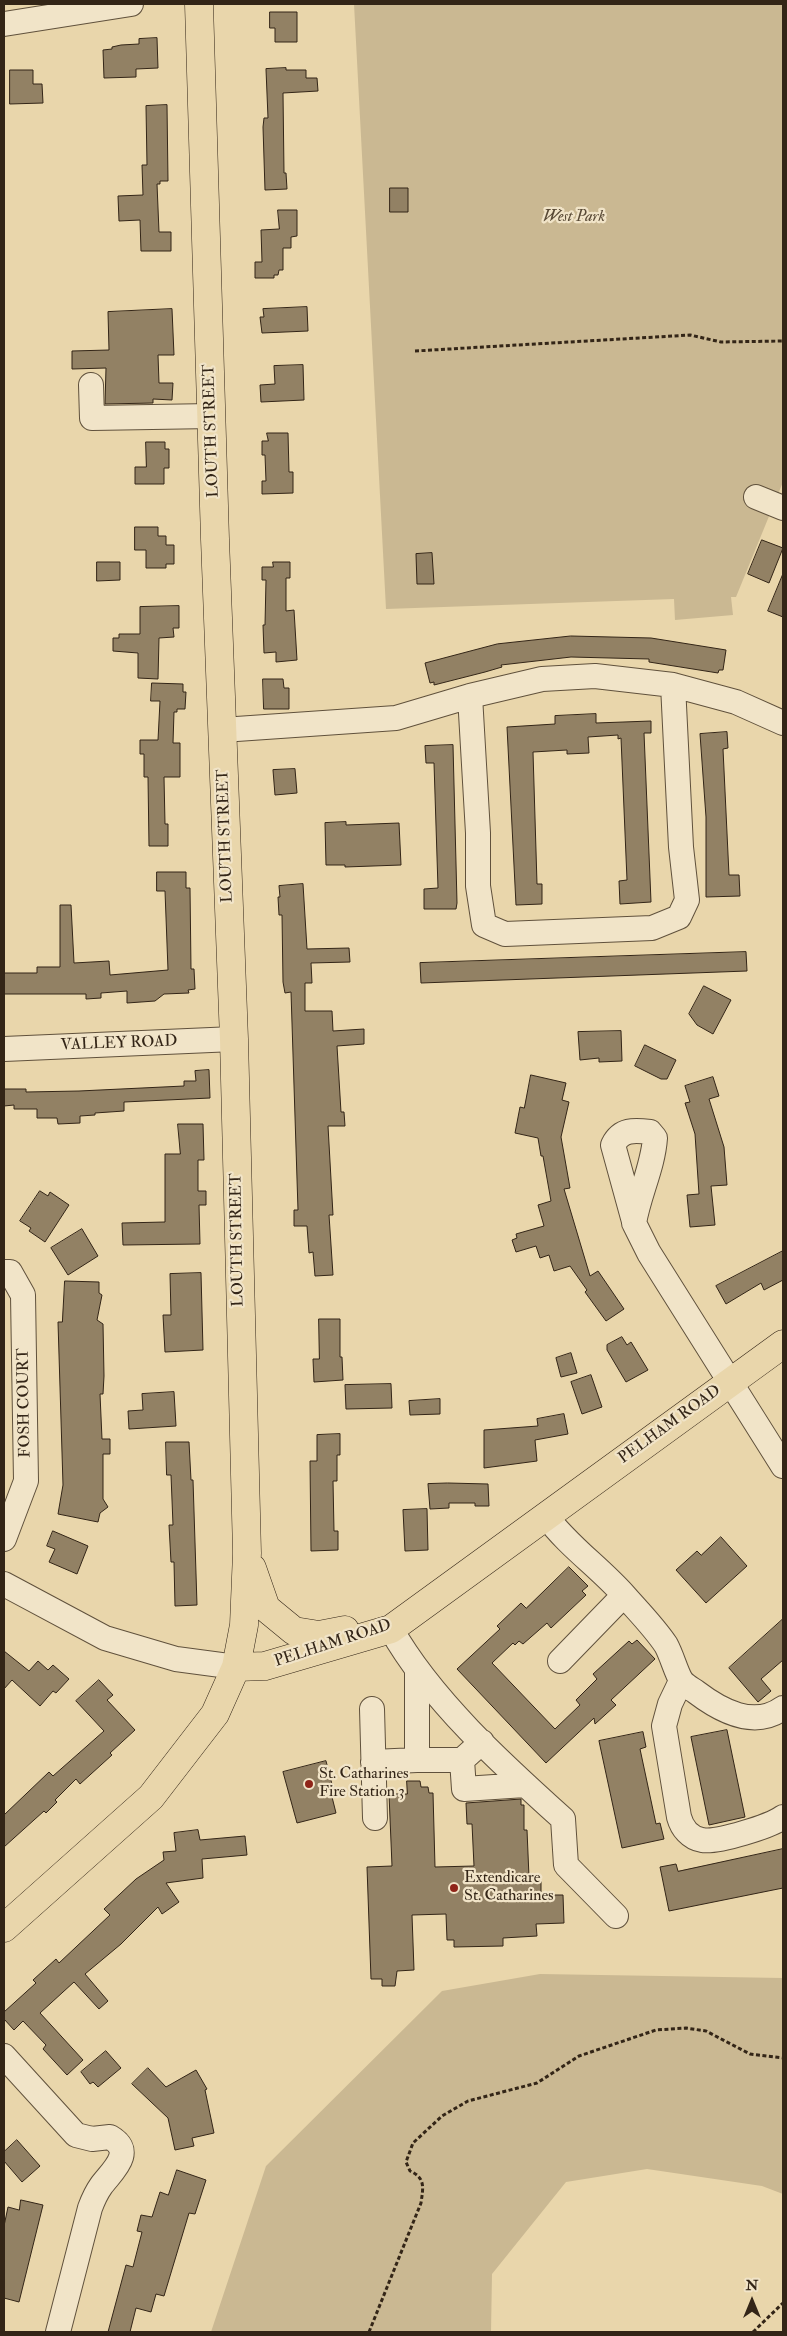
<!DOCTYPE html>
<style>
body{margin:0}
#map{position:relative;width:787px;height:2336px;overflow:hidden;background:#e9d6ab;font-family:"IM FELL Double Pica",serif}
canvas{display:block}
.frame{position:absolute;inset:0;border:5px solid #332517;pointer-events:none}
.north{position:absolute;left:727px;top:2276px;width:50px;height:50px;-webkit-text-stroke:4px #f1e4c8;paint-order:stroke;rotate:0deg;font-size:14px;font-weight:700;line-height:20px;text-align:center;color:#332517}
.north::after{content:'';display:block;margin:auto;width:18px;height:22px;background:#332517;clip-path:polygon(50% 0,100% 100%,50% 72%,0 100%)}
</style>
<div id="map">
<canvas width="787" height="2336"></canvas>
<div class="frame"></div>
<div class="north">N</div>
</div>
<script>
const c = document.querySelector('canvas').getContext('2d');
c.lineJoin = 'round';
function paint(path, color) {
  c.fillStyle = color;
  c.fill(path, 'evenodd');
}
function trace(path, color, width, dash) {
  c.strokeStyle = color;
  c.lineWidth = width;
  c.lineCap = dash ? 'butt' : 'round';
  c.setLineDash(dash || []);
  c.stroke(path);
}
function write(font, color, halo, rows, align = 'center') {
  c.font = font + ' "IM FELL Double Pica",serif';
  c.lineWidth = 4.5;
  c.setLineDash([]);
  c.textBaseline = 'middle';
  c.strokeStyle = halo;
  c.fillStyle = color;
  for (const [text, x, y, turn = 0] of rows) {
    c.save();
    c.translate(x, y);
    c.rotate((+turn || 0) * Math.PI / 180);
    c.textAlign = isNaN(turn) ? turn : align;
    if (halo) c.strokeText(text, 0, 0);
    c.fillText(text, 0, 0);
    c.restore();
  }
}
paint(new Path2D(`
 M354 4H783V482L736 597H731L733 615 675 620 674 599 386 609Z
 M540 1974 783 1978V2194L762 2186 647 2169 566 2182 492 2274 491 2332H211L266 2166 442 1991Z`), '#cab892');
const building = new Path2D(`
 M270 12H297V42H275V28H270Z
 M157 38 158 68 136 69V77L104 78 103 50 112 49V47L121 45 139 44V39Z
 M286 68V70H306V78H317L318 91 283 93 284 173H286L287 189 265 190 263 127 264 118H268L266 69Z
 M10 70H33V84H42L43 103 10 104Z
 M167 105 168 181H160V184H157L159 232H171V251H141L140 220 119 221 118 196 143 195 142 165H147L146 106Z
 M390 188H408V212H390Z
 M278 210H297V236L291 237V248H283V270H279L278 275H274V278H255V262H262L261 230 279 229Z
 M307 307 308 331 262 333 260 317H264L263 309Z
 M172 309 174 355H158L159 383H173L172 400 153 399V403L105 404 106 368 72 369V351L109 350 108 312Z
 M303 365 304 400 261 402 260 385 275 384 274 366Z
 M267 433H288L289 472H293V493L262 494V481H266L265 455H262V441H268Z
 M146 442H165V449H169V468H164V484H135V467H146Z
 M135 527H158V536H166V545H174V564H166V568H146V550H135Z
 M762 540 783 548 769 583 748 574Z
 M432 553 434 584H417L416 554Z
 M97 562H120V580L97 581Z
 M273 562H290V578H286V611L294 610 297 660 276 662V652L264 653 263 625H265L266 580H262V567H273Z
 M783 574V617L768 611Z
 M179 606V628H173L174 637 159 638 158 679 138 678V653L113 651V638H119V634H140V607Z
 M571 636 651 638 726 650 723 670H719L718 673 649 662V659L571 657 501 665 502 667 485 672 434 685V682L430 683 425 663 497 644Z
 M263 679H283L284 688H289V709H264Z
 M152 683 183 684V692H186L185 709H177V712H174L173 743H180V777H164L165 824H168V846H149L148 777H144V754H140V740H158L160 701H151Z
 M596 714V723L651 721V733H644L651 902 620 904 619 881 627 880 621 738 618 739V735L588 737 589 753 567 754V750L533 752 537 884H542V904L516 905 507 727 555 724V716Z
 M727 732 728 748 723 749 729 875H739L740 896 706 897V817L700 734Z
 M453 745 457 903 456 909H424V889L438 888 434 763H426L425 746Z
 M295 769 297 793 275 795 273 770Z
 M346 822V825L399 823 401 865 345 867V865H326L325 823Z
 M157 872H186V888H190L191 969H194L195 989 188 990 189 993 164 994 155 1001 127 1003V991L101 993V998L86 999V994H4V973H37V967H60V905H71L74 963 109 961 110 975 168 970 165 891H157Z
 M303 884 307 949 349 948 350 962 311 963 312 983H305V1011H332L333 1031 364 1029V1044L337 1046 341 1112H344L345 1126H328L333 1215H329L333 1275 315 1276 313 1252 309 1253 307 1226H294V1210H298L291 992 285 993 283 982 282 915H279L278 897H280L279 886Z
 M746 952 747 971 421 983 420 963Z
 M704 986 731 1000 713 1034 697 1025 689 1014Z
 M621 1031 622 1061 599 1062V1058L580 1060 578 1032Z
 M645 1045 676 1060 667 1079H661L635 1066Z
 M209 1070 210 1098 124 1102V1111L95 1113V1115L80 1116V1123L58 1124 57 1118H37V1109H14V1105L4 1106V1089H26V1092L79 1091 184 1086V1081H196L195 1071Z
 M531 1075 566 1083 562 1100 569 1102 561 1137 570 1188 564 1189 590 1276 598 1271 624 1309 606 1321 585 1292 587 1290 570 1266 554 1271 549 1255 540 1258 536 1246 516 1252 512 1240 517 1238 516 1234 544 1226 538 1205 551 1201 543 1156H541L538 1138 515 1133 520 1107 524 1108Z
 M713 1077 719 1096 709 1099 724 1147 727 1185 711 1186 715 1225 690 1227 687 1195 699 1194 695 1134 685 1103 690 1102 685 1086Z
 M178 1124H203L204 1160H198V1191H206V1205H199L200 1244 123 1245 122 1223 165 1222V1154H180Z
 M40 1191 48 1196 50 1192 69 1205 45 1242 29 1231 31 1228 20 1221Z
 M82 1229 98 1256 68 1275 51 1248Z
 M783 1251V1280L764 1290 761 1283 726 1304 716 1286Z
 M201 1273 203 1350 165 1352 163 1315H171L170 1274Z
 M65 1281 99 1282V1293L102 1295 97 1320 103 1324 104 1376 103 1394H100L102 1439H110V1454H103V1499L108 1507 100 1513 98 1522 58 1514 63 1485 58 1322H62Z
 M319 1319H340V1357H342L343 1380 314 1382 313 1359H319Z
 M622 1337 627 1345 631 1342 648 1370 626 1382 607 1350V1345Z
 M571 1353 577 1373 561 1377 556 1358Z
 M591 1375 602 1407 582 1414 571 1382Z
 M391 1384 392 1408 346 1409 345 1385Z
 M174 1392 176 1426 129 1429 128 1411 143 1410 142 1394Z
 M440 1399V1414L410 1415 409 1401Z
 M564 1414 568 1434 535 1440 537 1461 484 1468V1430L538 1426 537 1419Z
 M340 1434V1455H337V1481H333L334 1531H338V1550L311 1551 310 1461H317V1435Z
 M166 1442H189L191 1480H193L197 1605 175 1606 174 1562H171L169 1525H173L171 1475H167Z
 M448 1483 488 1484 489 1506H475V1503H449V1508L430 1509 428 1484Z
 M427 1509 428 1550 405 1551 403 1510Z
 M53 1531 88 1546 77 1574 49 1562 55 1549 47 1546Z
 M721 1537 747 1566 706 1603 676 1570 697 1551 701 1555Z
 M569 1567 588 1586 582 1591 586 1595 551 1628 547 1623 523 1644 519 1641 515 1645 513 1643 492 1663 555 1729 580 1705 576 1700 597 1679 593 1674 629 1641 632 1644 637 1640 655 1659 611 1700 616 1705 595 1724 594 1718 546 1763 457 1669 500 1629 497 1626 521 1603 526 1608Z
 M783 1619V1660L761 1679 771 1691 758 1702 729 1668Z
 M4 1651 29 1671 38 1661 48 1670 53 1665 69 1679 56 1693 53 1691 40 1706 12 1680 4 1689Z
 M99 1680 113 1695 107 1700 135 1730 110 1753 112 1755 80 1784 76 1779 55 1800 57 1802 46 1813 44 1811 4 1847V1815L49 1772 53 1776 104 1731 76 1701Z
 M727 1730 745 1817 709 1825 691 1737Z
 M643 1732 646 1747 640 1749 656 1824 660 1823 664 1839 622 1848 599 1741Z
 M326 1761 335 1796 332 1797 336 1813 297 1823 283 1772Z
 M407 1781H420L421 1787H428L429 1793H433L435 1867 474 1866 472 1824H467L466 1803 521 1799V1805H524V1830H527L529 1877H534V1882L541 1881V1895H563L564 1923 536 1924 537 1936 503 1938V1946L454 1947V1940H447L446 1914 412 1915 414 1970 397 1971 395 1986H382V1979H371L367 1867 392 1866 389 1794H407Z
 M198 1830 200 1840 245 1836 247 1855 202 1859 203 1878 166 1883 179 1902 162 1914 158 1907 121 1944 85 1974 108 2001 99 2009 74 1982 40 2013 83 2060 67 2075 43 2049 46 2045 23 2021 14 2030 4 2019V2012L36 1983 33 1980 56 1959 59 1963 110 1915 104 1909 136 1879 164 1860 163 1852 176 1851 174 1833Z
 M783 1849V1888L669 1911 660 1867 676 1864 678 1871Z
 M106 2051 121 2068 98 2087 93 2082 90 2084 81 2072Z
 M148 2068 166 2087 196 2070 207 2089 205 2090 214 2133 192 2138 194 2146 175 2150 168 2118 132 2084Z
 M17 2140 40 2166 22 2182 4 2161V2152Z
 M177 2170 206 2180 195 2214 189 2213 164 2296 156 2294 151 2312 136 2308 130 2332H108L126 2265 133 2267 142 2232 137 2231 141 2215 152 2217 160 2192 168 2195Z
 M21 2200 43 2205 19 2302 4 2298V2226L8 2207 19 2210Z`);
paint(building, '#928164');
trace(building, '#332517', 1);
const minor = new Path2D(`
 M4 24 131 4
 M91 385 92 418 212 416
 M756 497 783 508
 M470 696 478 833V886L484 925 505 934 652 928 679 917 687 900 681 847 673 685
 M222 730 396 718 470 696 542 679 595 676 673 685 736 702 783 723
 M4 1049 234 1039
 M634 1223C639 1194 653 1167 655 1138L650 1132C634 1130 621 1129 613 1145L635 1225 649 1253 783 1466
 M4 1272H10L23 1295 26 1481 4 1539
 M546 1516C568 1546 599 1567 624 1595 638 1611 654 1627 666 1645 672 1656 676 1672 681 1680 684 1685 692 1689 696 1692 721 1711 754 1729 783 1708
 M4 1584 105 1638 176 1659 236 1667
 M391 1629C431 1700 502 1764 563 1819L566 1865 616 1916
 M560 1661 624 1595
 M417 1671V1760H462L482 1742
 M681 1681 670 1704 664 1726 679 1817C682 1828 690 1838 702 1840 717 1843 771 1826 783 1817
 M372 1709 375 1818
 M462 1760 464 1789 525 1785
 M373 1762 417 1760
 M4 2056 76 2135 92 2139 110 2137C136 2152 112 2171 101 2186 96 2193 93 2200 90 2208L58 2332`);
const major = new Path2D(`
 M252 1568 266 1608 294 1631 319 1635 345 1630
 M236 1667 265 1666 391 1629 783 1344
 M4 1928 151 1797 215 1714 236 1667 244 1625 247 1553 234 1039 215 539 199 4`);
trace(minor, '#60513c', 26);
trace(major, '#332517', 29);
trace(new Path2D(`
 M415 351 690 335 721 342 783 341
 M369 2332 421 2203C423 2188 426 2178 410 2171L406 2162 413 2143 442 2116 468 2101 537 2083 579 2056 656 2030 686 2028 706 2031 750 2054 783 2058
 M753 2332 783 2303`), '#332517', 3, [4, 2.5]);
trace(minor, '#f1e4c8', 24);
trace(major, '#e9d6ab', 28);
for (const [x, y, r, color] of [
 [309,1784,5,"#8f2418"],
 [454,1888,5,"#8f2418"]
]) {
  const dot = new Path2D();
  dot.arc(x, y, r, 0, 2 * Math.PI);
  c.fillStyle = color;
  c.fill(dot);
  trace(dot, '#f1e4c8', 2);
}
write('italic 16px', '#594a36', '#f1e4c8', [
 ["West Park",574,218]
]);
write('16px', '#332517', '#f1e4c8', [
 ["LOUTH STREET",212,431,-92],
 ["LOUTH STREET",226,836,-92],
 ["VALLEY ROAD",119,1044,-2],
 ["LOUTH STREET",238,1240,-91],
 ["FOSH COURT",25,1403,-91],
 ["PELHAM ROAD",670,1425,-36],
 ["PELHAM ROAD",333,1644,-18]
]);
write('16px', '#332517', '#f1e4c8', [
 ["St. Catharines",319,1775],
 ["Fire Station 3",319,1793],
 ["Extendicare",464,1879],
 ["St. Catharines",464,1897]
], 'left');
</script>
